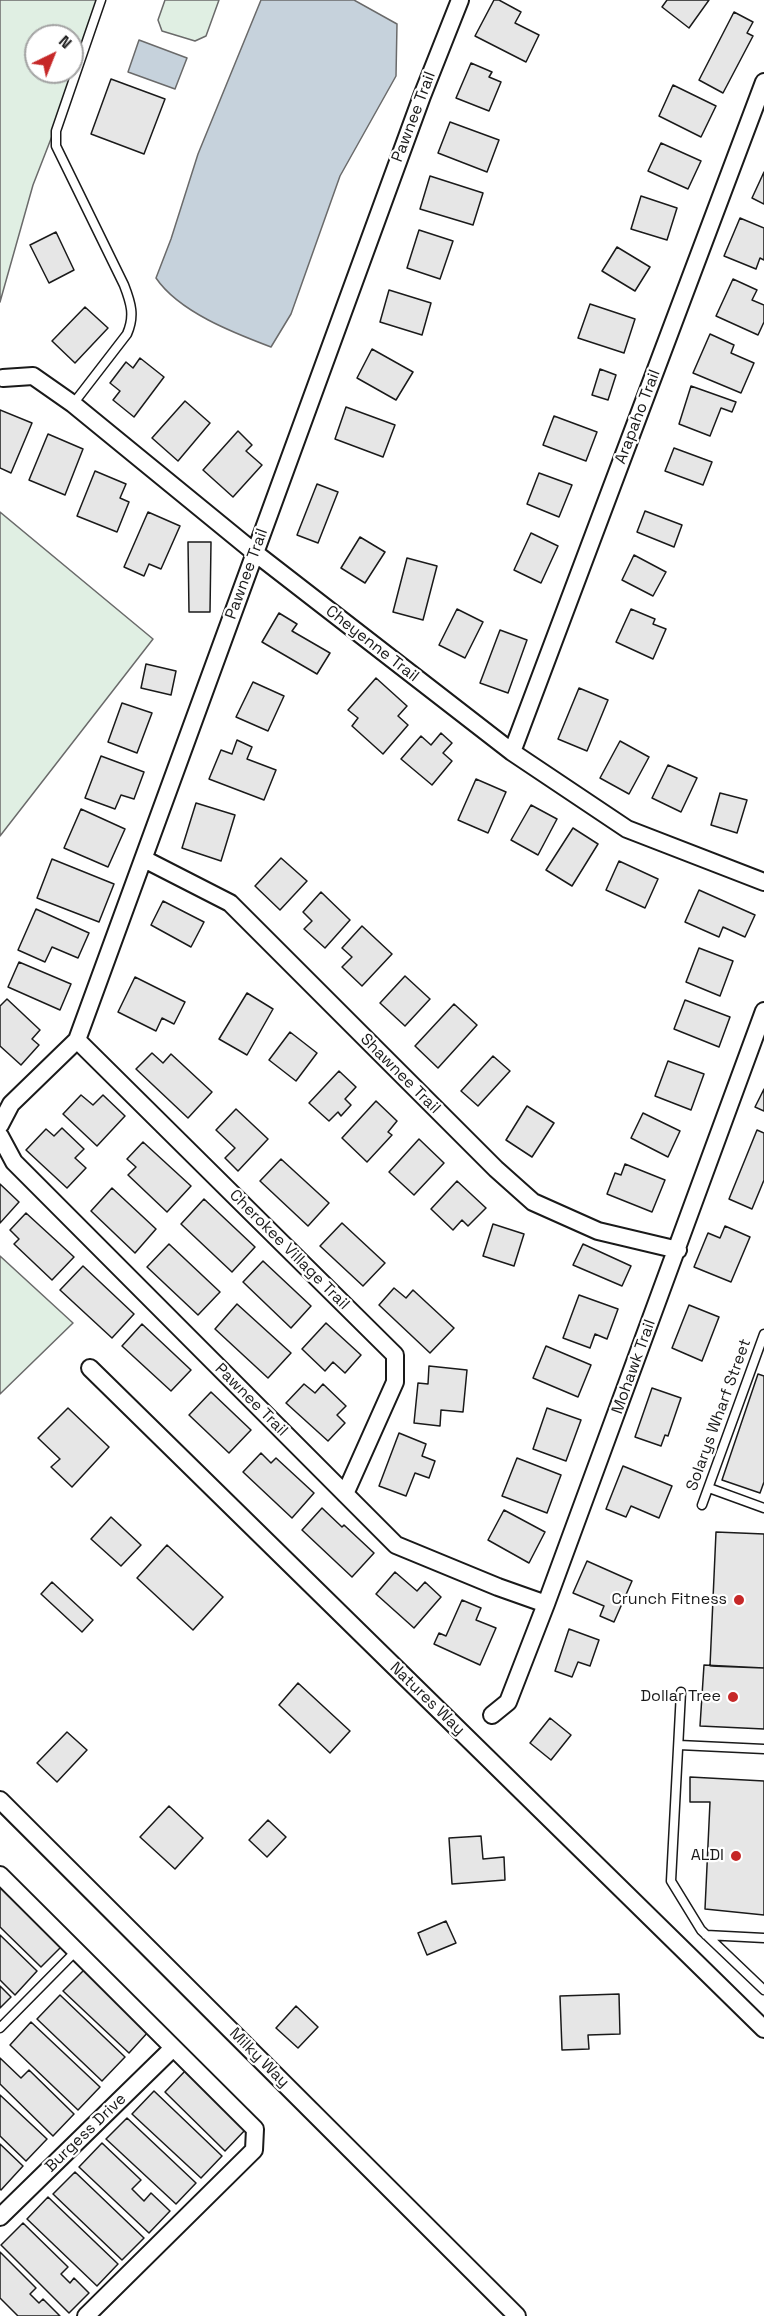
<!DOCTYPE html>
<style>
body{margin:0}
#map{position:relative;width:764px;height:2316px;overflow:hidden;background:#fff;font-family:"Space Grotesk",sans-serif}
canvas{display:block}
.north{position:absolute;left:24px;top:24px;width:60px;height:60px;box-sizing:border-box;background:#fff;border:2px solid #a3a3a3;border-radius:50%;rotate:43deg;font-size:16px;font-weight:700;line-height:24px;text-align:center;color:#1a1a1a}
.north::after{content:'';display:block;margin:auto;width:21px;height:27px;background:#c62828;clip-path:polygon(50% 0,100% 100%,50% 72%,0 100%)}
</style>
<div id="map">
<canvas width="764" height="2316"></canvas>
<div class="north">N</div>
</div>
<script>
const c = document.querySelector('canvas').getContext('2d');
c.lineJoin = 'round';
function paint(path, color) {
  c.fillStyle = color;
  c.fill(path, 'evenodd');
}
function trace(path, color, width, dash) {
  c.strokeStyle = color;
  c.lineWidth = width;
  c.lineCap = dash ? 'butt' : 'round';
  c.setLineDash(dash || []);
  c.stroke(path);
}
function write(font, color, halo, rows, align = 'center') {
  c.font = font + ' "Space Grotesk",sans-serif';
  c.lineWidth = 4.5;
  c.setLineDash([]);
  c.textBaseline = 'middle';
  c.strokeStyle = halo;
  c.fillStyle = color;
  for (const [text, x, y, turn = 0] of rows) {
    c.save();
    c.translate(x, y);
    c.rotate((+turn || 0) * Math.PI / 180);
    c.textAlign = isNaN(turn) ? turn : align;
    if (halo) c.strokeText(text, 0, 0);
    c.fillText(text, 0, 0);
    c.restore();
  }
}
const green = new Path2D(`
 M0 0H105L33 185 0 302ZM36 36H72V72H36Z
 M165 0H219L206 36 195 41 162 31 158 20Z
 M0 512 153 639 0 836Z
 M0 1256 73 1323 0 1394Z`);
paint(green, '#e0efe3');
trace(green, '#6a6a6a', 1.5);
const water = new Path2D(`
 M261 0H354L397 24 396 76 340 176 291 314 271 347C234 333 179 312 156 278L171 239 198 154Z
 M139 40 187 58 175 89 128 72Z`);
paint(water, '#c6d2dc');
trace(water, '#6a6a6a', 1.5);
const building = new Path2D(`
 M494 0H499L521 12 515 23 539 35 526 62 475 36Z
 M667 0H709L689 28 662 7Z
 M734 12 753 22 747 33 753 36 723 93 699 80Z
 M471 63 492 72 489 77 501 82 489 111 456 98Z
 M111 79 165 99 144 154 91 134Z
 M673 85 716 106 701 137 659 116Z
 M450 122 499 140 487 172 438 153Z
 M661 143 701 161 688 189 648 171Z
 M764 172V204L752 198Z
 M430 176 483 193 473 225 420 209Z
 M641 196 677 208 667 240 631 229Z
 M740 218 764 228V260L760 258 756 269 724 256Z
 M419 230 453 241 440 279 407 268Z
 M56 232 74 270 49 283 30 245Z
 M617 247 650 267 635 291 602 271Z
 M733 279 757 290 752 300 764 305V322L758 335 716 316Z
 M389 290 431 303 422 335 380 322Z
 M590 304 635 319 624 353 578 338Z
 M85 307 108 328 75 363 52 341Z
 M710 334 734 345 731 353 754 363 741 393 693 373Z
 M372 349 413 372 396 400 357 378Z
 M140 358 164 377 134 417 113 400 120 391 110 383 126 362 133 368Z
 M600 369 616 375 608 400 592 395Z
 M691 386 736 402 732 412 721 408 710 436 679 424Z
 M185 401 210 423 178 461 152 438Z
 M346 407 395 425 383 457 335 439Z
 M0 410 32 423 11 473 0 468Z
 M554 416 597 432 586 461 543 445Z
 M238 431 252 445 246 451 262 465 233 497 203 470Z
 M48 434 83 449 65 495 29 480Z
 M674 448 712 462 703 485 665 471Z
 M95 471 126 484 120 498 129 502 117 532 77 516Z
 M539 473 572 485 559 517 527 504Z
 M317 484 338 492 318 543 297 535Z
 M645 511 682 525 674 547 637 532Z
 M148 512 180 526 161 569 149 564 144 576 124 567Z
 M531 533 558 546 541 583 514 570Z
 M360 537 385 552 365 583 341 568Z
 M188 542H211L210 612H189Z
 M634 555 666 572 653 596 622 580Z
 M407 558 437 566 423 620 393 612Z
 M457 609 483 622 465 658 439 645Z
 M631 609 655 619 653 624 666 629 653 659 616 642Z
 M279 613 297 624 292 631 330 653 317 674 262 642Z
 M500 630 527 640 508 693 480 683Z
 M146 664 176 671 171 695 141 688Z
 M376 678 407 706 398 716 408 725 383 754 352 726 358 718 348 710Z
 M253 682 284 696 268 731 236 717Z
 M579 688 608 700 587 751 558 739Z
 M122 703 152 713 137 753 108 742Z
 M441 733 452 743 443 753 452 761 432 785 401 759 421 736 431 745Z
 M237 740 252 747 247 759 276 770 264 800 209 779 221 750 232 754Z
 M620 741 649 757 629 794 600 778Z
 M101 756 144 772 134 799 121 795 115 809 85 798Z
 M668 765 697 778 681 812 652 798Z
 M476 779 506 792 488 833 458 820Z
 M720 793 747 800 737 833 711 825Z
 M196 803 235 815 221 861 182 848Z
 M531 805 557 819 538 855 511 840Z
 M81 809 125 829 108 867 64 848Z
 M573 828 598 844 572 886 546 870Z
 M281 858 307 881 280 910 255 886Z
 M52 859 114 884 99 922 37 898Z
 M619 861 658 879 645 908 606 890Z
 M699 890 755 915 745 937 723 927 719 937 685 922Z
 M321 892 350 920 325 948 304 929 312 921 303 912Z
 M163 901 204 922 191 947 151 925Z
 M36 909 89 933 78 958 52 947 45 962 18 950Z
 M362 926 392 954 362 986 342 967 352 957 342 948Z
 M699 948 733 961 720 996 686 982Z
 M19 962 71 984 60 1010 8 987Z
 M405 976 430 999 405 1026 380 1003Z
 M135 977 185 1002 174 1024 162 1018 156 1031 118 1012Z
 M247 993 273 1009 247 1055 219 1039Z
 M7 999 40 1030 32 1039 39 1045 21 1065 0 1046V1006Z
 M685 1000 730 1017 719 1047 674 1029Z
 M454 1004 477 1025 438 1068 415 1046Z
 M290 1032 317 1053 296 1081 269 1060Z
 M152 1053 163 1063 171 1054 212 1092 188 1118 136 1069Z
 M493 1056 510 1071 478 1106 461 1091Z
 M668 1061 704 1074 691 1110 655 1096Z
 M339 1071 356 1087 345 1099 351 1105 341 1116 338 1112 329 1121 309 1103Z
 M764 1089V1111L755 1107Z
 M81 1095 93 1105 103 1095 125 1116 97 1146 63 1114Z
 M376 1101 397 1121 388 1132 392 1135 367 1162 342 1138Z
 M527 1106 554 1123 532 1157 506 1140Z
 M236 1109 268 1139 238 1171 225 1158 235 1148 216 1130Z
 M643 1113 680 1131 668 1157 631 1138Z
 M62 1128 84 1149 75 1158 86 1168 67 1188 26 1150 46 1129 54 1136Z
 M757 1130 764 1133V1180L752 1209 729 1199Z
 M419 1139 444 1163 414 1195 389 1172Z
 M143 1142 191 1186 167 1212 128 1175 136 1167 127 1159Z
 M281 1159 329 1203 308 1226 260 1181Z
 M625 1164 665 1180 652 1212 607 1194 615 1173 621 1175Z
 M457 1181 486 1208 468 1226 462 1220 453 1230 431 1209Z
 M0 1184 19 1202 0 1223Z
 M112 1188 156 1229 135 1253 91 1211Z
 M204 1199 255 1247 232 1272 181 1224Z
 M26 1213 74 1257 52 1280 14 1244 19 1239 10 1230Z
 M342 1223 385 1263 363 1286 320 1246Z
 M493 1224 524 1234 514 1266 483 1256Z
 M725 1226 750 1237 731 1282 694 1267 708 1233 720 1238Z
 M169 1244 220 1292 198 1315 147 1267Z
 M583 1244 631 1266 622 1286 573 1265Z
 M263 1261 311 1306 291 1328 243 1282Z
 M83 1266 134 1314 112 1338 60 1290Z
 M394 1288 406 1298 413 1290 454 1328 430 1353 379 1305Z
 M579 1295 618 1309 607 1339 595 1334 590 1348 563 1338Z
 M237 1304 291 1353 268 1378 215 1329Z
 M689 1305 719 1317 702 1361 672 1348Z
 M326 1323 361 1355 345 1373 333 1362 325 1371 302 1349Z
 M142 1324 191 1370 171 1391 122 1346Z
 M546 1346 591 1365 578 1397 533 1378Z
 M429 1366 467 1370 463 1412 441 1410 440 1426 414 1423 418 1383 428 1384Z
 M758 1374 764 1376V1482L760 1493 722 1480Z
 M304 1384 315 1393 323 1384 346 1406 337 1415 345 1423 328 1441 286 1403Z
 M652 1388 681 1398 668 1436 665 1435 661 1446 635 1437Z
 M211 1392 251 1430 229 1453 189 1415Z
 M68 1408 109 1447 72 1487 51 1467 60 1459 38 1438Z
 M547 1408 581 1420 566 1461 533 1449Z
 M399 1433 426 1444 422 1456 435 1461 429 1478 415 1473 406 1496 379 1486Z
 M261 1453 271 1463 276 1458 314 1493 292 1518 243 1472Z
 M517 1458 561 1475 547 1513 502 1496Z
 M623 1466 672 1486 659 1518 631 1506 626 1517 606 1509Z
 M322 1508 342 1527 344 1525 374 1553 352 1577 302 1530Z
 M504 1510 545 1532 529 1563 488 1540Z
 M111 1517 141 1545 121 1566 91 1539Z
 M716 1532 764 1534V1668L710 1666Z
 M167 1545 223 1597 193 1630 137 1578Z
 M587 1561 632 1581 614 1622 600 1616 604 1606 573 1593Z
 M395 1572 417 1591 425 1582 441 1597 414 1628 376 1594Z
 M52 1582 93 1620 82 1632 41 1594Z
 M462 1600 481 1608 476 1620 496 1628 480 1665 434 1644 439 1633 446 1636Z
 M569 1629 599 1640 590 1666 578 1662 572 1677 555 1671Z
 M704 1665 764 1668V1729L700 1726Z
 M298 1683 350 1731 330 1753 279 1705Z
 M550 1718 571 1735 551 1760 530 1743Z
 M67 1732 87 1750 57 1782 37 1763Z
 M690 1777 764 1781V1915L705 1909 710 1802H690Z
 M169 1806 203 1838 175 1869 140 1837Z
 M268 1820 286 1837 267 1857 249 1840Z
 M481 1836 483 1859 504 1857 505 1880 452 1884 449 1838Z
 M0 1886 62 1946 41 1967 0 1927Z
 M446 1921 456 1943 427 1955 418 1933Z
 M0 1935 37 1971 15 1995 0 1980Z
 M84 1970 149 2031 129 2053 63 1991Z
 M0 1986 11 1997 0 2008Z
 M619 1994 620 2034 588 2035 589 2049 562 2050 560 1996Z
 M60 1995 125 2057 102 2081 37 2019Z
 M296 2006 318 2027 298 2048 276 2028Z
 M31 2022 100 2087 78 2110 10 2045Z
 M0 2058 21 2078 29 2070 74 2114 53 2136 0 2084Z
 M186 2070 246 2129 225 2151 165 2092Z
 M154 2091 222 2156 201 2178 132 2114Z
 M0 2095 47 2139 26 2161 0 2136Z
 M127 2118 196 2183 176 2204 106 2139Z
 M102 2143 141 2180 132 2189 144 2201 151 2193 170 2211 149 2233 79 2167Z
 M0 2144 23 2166 1 2190 0 2189Z
 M75 2172 144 2238 122 2260 53 2194Z
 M48 2197 118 2264 97 2286 27 2219Z
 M23 2223 68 2267 61 2274 70 2283 74 2278 89 2293 69 2313 1 2245Z
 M0 2252 36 2288 30 2294 39 2303 43 2299 60 2316H18L0 2298Z`);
paint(building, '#e6e6e6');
trace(building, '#1a1a1a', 1.5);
const lane = new Path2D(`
 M73 404 127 334C135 316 131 303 124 285L56 146V131L101 0
 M709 1488 764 1508
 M702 1505 764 1334
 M681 1692 671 1881 701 1930 764 1990
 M679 1745 764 1749
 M706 1935 764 1938
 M0 2028 76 1951`);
const street = new Path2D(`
 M3 378 33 376 73 404 254 552 512 752 627 829 764 882
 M512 752 764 82
 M144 859 230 903 496 1169 533 1202 598 1231 678 1250
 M77 1040 395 1355V1382L345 1494
 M0 1125 11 1104 77 1040 422 96 460 0
 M0 1136 14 1162 396 1545 498 1587 546 1604
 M90 1368 764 2029
 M492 1715 508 1702 546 1604 764 1011
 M0 1800 517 2316
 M0 1875 255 2129 254 2150 86 2316
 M0 2217 173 2048`);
trace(lane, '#1a1a1a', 11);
trace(street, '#1a1a1a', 20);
trace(lane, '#fff', 8);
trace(street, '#fff', 16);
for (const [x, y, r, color] of [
 [739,1600,6,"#c62828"],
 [733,1697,6,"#c62828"],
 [736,1856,6,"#c62828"]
]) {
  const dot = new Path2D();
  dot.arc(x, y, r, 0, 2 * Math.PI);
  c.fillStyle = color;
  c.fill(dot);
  trace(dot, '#fff', 2);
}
write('16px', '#1a1a1a', '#fff', [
 ["Pawnee Trail",414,117,-69],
 ["Arapaho Trail",638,417,-69],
 ["Pawnee Trail",247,574,-70],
 ["Cheyenne Trail",372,644,38],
 ["Shawnee Trail",400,1074,45],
 ["Cherokee Village Trail",289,1250,45],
 ["Mohawk Trail",634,1367,-70],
 ["Pawnee Trail",251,1400,45],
 ["Solarys Wharf Street",719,1415,-70],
 ["Natures Way",427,1699,44],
 ["Milky Way",259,2058,45],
 ["Burgess Drive",86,2133,-44]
]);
write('16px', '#1a1a1a', '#fff', [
 ["Crunch Fitness",727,1600],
 ["Dollar Tree",721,1697],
 ["ALDI",724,1856]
], 'right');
</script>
